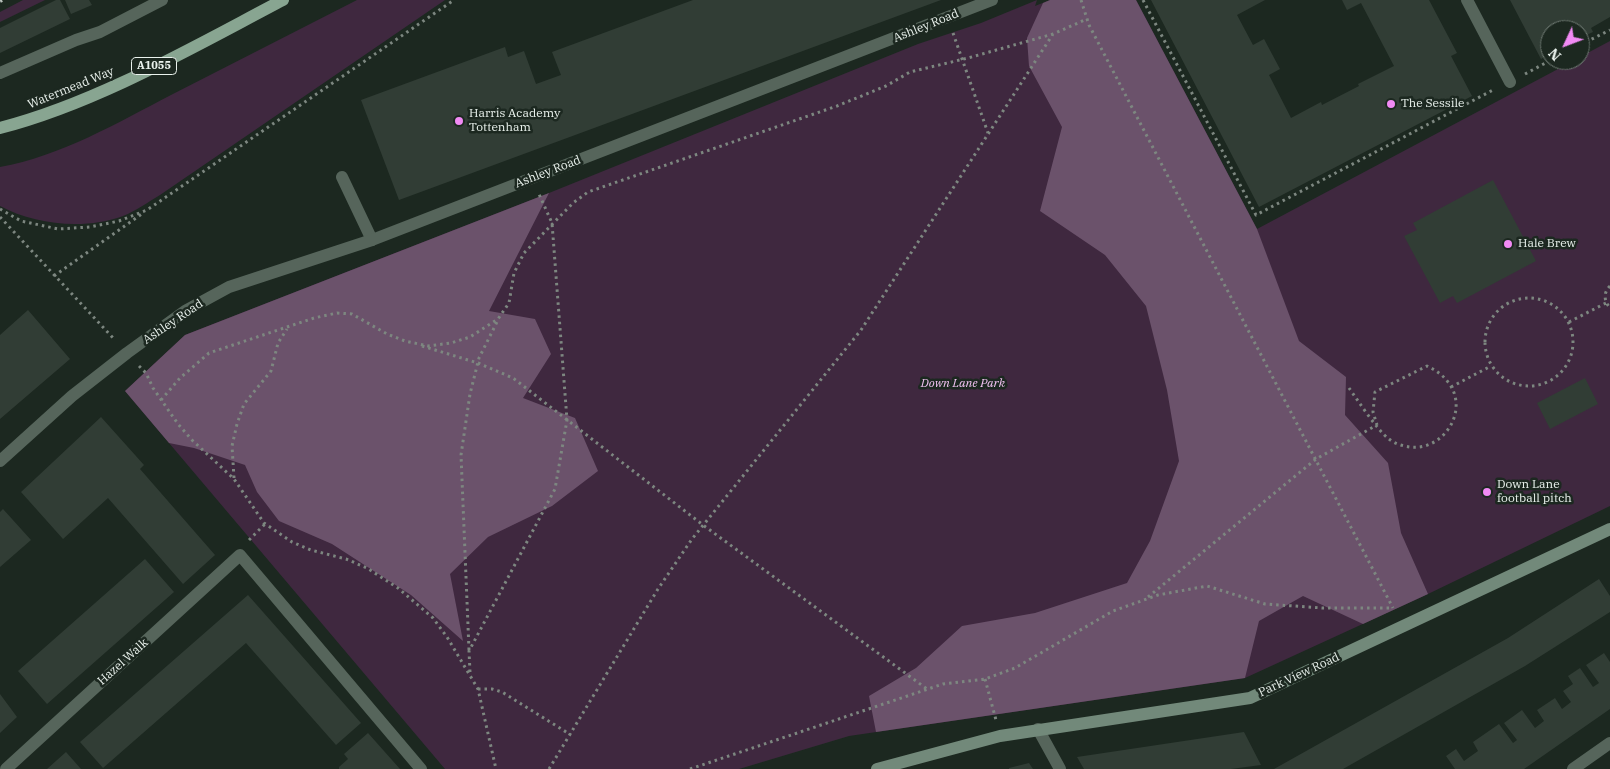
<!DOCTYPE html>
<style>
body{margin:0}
#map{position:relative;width:1610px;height:769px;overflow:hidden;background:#1c2820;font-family:"IBM Plex Serif",serif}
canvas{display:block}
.north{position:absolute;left:1540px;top:20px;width:50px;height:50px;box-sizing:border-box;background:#1c2820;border:1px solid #6e7972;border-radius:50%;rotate:227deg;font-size:14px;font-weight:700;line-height:20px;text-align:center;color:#eaf2ed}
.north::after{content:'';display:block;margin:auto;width:18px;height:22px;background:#f18af4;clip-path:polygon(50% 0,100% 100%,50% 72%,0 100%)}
</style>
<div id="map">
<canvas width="1610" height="769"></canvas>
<div class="north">N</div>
</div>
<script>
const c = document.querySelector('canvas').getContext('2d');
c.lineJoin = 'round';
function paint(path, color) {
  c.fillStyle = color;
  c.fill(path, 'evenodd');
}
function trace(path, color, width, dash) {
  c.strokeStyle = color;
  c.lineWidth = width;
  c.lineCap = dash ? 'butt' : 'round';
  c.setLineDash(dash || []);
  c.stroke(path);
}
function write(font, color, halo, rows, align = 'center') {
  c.font = font + ' "IBM Plex Serif",serif';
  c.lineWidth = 5;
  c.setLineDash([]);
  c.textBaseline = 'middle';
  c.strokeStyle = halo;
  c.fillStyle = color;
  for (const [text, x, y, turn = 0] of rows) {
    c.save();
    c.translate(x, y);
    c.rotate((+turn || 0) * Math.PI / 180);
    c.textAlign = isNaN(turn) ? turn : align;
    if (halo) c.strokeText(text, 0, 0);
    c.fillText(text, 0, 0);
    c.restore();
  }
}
paint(new Path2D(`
 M23 0H45L0 22V12Z
 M357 0H445L160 195C148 202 136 211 123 216 85 230 35 225 0 206V167C61 156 117 123 171 95 233 63 295 32 357 0Z
 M1037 0 1035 6 1050 0H1136L1257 229 1575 60H1580V57L1610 41V506L1428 594 1245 678 849 736 739 769H445L125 391 185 335 549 193 918 44 981 23Z`), '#3f283f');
paint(new Path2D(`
 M1050 0H1136L1257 229 1299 341 1346 377 1345 415 1388 463 1401 533 1428 594 1363 624 1303 596 1259 621 1245 678 876 732 869 696 916 668 962 626 1035 613 1127 583 1150 541 1179 461 1167 390 1146 306 1105 255 1040 211 1062 127 1029 66 1027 38 1043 3Z
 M549 193 489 311 535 319 551 354 523 398 575 418 598 471 552 506 488 537 450 574 463 641 411 595 332 544 279 521 257 492 245 465 194 448 169 443 125 391 185 335Z`), '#6b526b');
paint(new Path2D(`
 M56 0H60L70 19 0 53V28Z
 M65 0H89L92 5 71 14Z
 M693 0H941L399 200 361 100 505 47 508 57 524 51 536 84 561 75 552 52Z
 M1151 0H1265L1237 15 1253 45 1264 39 1280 69 1269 75 1291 118 1321 102 1322 105 1359 86 1358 84 1394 66 1361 3 1347 10 1342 0H1429L1457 53 1451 56 1472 96 1259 207Z
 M1510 0H1610V17L1591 28 1593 32 1580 38V30H1550V54L1541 59Z
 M1493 180 1536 261 1457 303 1453 296 1440 303 1404 236 1417 230 1413 223Z
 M28 310 70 359 0 419V335Z
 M1585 378 1598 404 1550 429 1537 403Z
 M101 417 144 465 140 469 215 555 183 584 108 498 63 539 21 492Z
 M3 509 31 540 0 567V512Z
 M145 559 174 592 47 704 18 671Z
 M1599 579 1610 596V612L1525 666 1343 769H1274L1508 638Z
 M248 595 361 723 336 745 246 643 103 768 80 742Z
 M1604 653 1610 662V709L1524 769H1455L1446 756 1456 749 1464 761 1478 751 1473 742 1499 724 1513 743 1517 740 1504 723 1522 710 1535 728 1544 721 1537 710 1555 698 1562 709 1571 702 1563 691 1573 684 1568 676 1580 668 1593 687 1599 683 1586 665Z
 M0 694 17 717 0 733Z
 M1244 732 1261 765 1231 769H1084L1077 757Z
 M368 733 400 769H339V767L348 759 344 754Z
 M66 752 81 769H47Z
 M1029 763 1033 769H1009V768Z`), '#313d35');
trace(new Path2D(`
 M1081 0 1089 25 1393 608
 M1143 0 1256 215 1493 90
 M953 33 988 133
 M1580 45 1610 30
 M1525 74 1551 60
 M0 209 21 221 58 229 90 227 119 221 147 210 454 0
 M0 217 115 340
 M54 276 143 213
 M1610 286C1603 293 1604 301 1610 308
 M1485 342a44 44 0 1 1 88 0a44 44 0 1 1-88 0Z
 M1569 322 1606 303
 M422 346 478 363 513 378 703 525 927 689
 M139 366 146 373 153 388 178 424 192 440 234 479 264 523 292 542 311 550 346 559 367 568 398 588 433 618 447 637 478 689 496 769
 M1451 387 1491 366
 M1349 388C1359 402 1377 430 1389 439 1395 444 1403 446 1410 447 1444 451 1470 410 1448 382 1442 374 1435 370 1427 366L1375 392 1373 412 1377 425
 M161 400 180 378 209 353 314 318 337 313 352 314 387 334 405 341 428 346 451 343 470 337 498 319 509 303 514 273 524 253 573 203 588 192 837 106 886 86 910 72 968 58 1053 34
 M234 478 232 446 237 424 244 404 271 371 278 343 287 329
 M249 540 265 524
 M1148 597 1316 459 1377 425
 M469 650 461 455 470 394 479 358 498 320
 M470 672 469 651 555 489 567 420 552 223 539 194
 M985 679 996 720
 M478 689H492L502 692 571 735
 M549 769 658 589 692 539 861 330 1053 34 1087 19
 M690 769 943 684 985 679 1015 668 1113 611 1158 595 1207 586 1265 604 1323 608H1393`), '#7d8780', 3, [2.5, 4]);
trace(new Path2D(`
 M0 73 76 40 100 32 162 0
 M342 177 372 240`), '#56655b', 12);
trace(new Path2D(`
 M1467 0 1510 82
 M0 461 72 396 127 353 185 311 229 287 372 240 992 0
 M1038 729 1060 769
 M6 769 240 555 421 769
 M1573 769 1610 743`), '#56655b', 12);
trace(new Path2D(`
 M877 769 1000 736 1250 698 1610 529`), '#72897a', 12);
trace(new Path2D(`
 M0 128C97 103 195 46 283 0`), '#88a591', 12);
trace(new Path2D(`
 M0 1 2 0`), '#b9c2bd', 4, [10, 5]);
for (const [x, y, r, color] of [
 [1391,104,5,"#f18af4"],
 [459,121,5,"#f18af4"],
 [1508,244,5,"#f18af4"],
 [1487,492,5,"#f18af4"]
]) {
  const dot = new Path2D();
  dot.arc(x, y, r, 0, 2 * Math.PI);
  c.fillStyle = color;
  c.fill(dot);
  trace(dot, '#1c2820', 2);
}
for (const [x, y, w] of [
 [154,66,45]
]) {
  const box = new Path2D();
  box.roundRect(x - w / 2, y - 8.5, w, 17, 4);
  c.fillStyle = '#1c2820';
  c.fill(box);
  trace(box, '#eaf2ed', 1);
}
write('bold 11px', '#eaf2ed', null, [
 ["A1055",154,66]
]);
write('12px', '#eaf2ed', '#1c2820', [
 ["Ashley Road",926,26,-22],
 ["Watermead Way",71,88,-22],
 ["Ashley Road",548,172,-21],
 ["Ashley Road",173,322,-34],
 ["Hazel Walk",123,662,-42],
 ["Park View Road",1299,675,-25]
]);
write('12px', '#eaf2ed', '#1c2820', [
 ["The Sessile",1401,104],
 ["Harris Academy",469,114],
 ["Tottenham",469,128],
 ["Hale Brew",1518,244],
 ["Down Lane",1497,485],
 ["football pitch",1497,499]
], 'left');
write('italic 12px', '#f3c3f3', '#1c2820', [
 ["Down Lane Park",963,384]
]);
</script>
